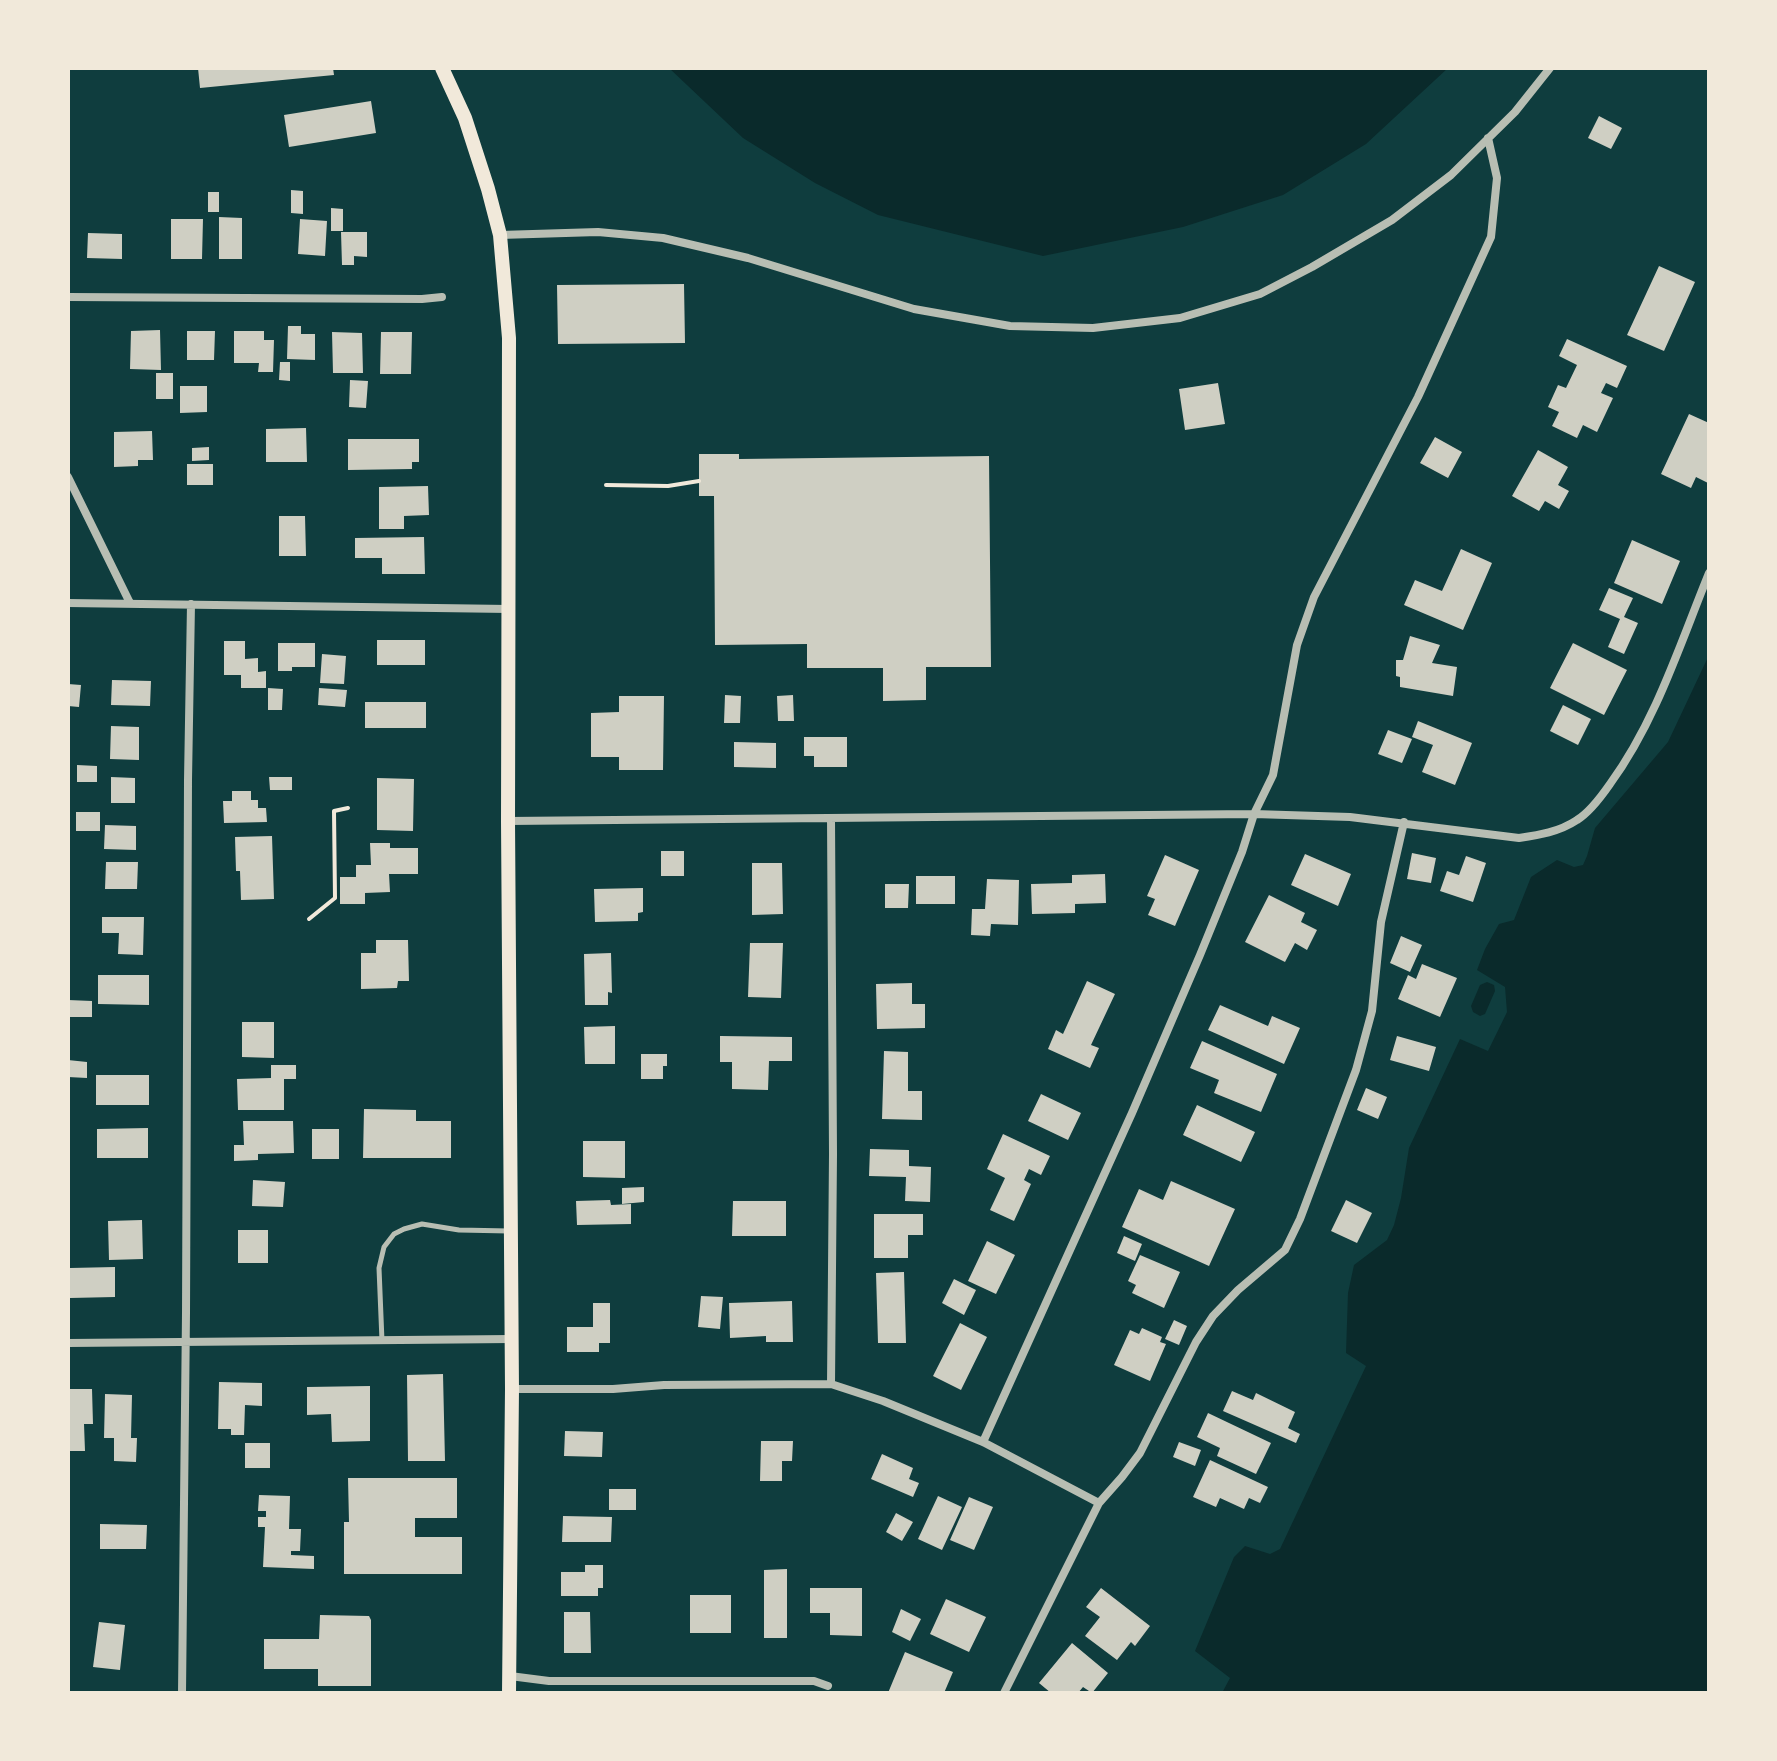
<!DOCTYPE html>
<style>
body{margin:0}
#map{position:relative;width:1777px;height:1761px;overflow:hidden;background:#0f3d3e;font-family:"Fira Sans Condensed",sans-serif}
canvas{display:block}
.frame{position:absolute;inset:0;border:70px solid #f1e9da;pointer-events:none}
</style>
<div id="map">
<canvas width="1777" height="1761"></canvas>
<div class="frame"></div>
</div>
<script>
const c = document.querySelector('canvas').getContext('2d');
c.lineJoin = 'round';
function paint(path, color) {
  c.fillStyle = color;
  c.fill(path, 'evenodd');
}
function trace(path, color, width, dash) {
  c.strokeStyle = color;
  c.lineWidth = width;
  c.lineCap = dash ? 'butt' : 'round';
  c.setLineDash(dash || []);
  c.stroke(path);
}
paint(new Path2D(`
 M669 68H1448L1366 144 1283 195 1183 227 1043 256 878 215 815 183 743 138Z
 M1709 655V1693H1222L1230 1678 1195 1651 1234 1557 1245 1546 1270 1554 1280 1549 1366 1366 1346 1353 1348 1293 1354 1265 1387 1240 1394 1225 1401 1198 1409 1148 1460 1039 1488 1051 1507 1012 1505 987 1477 970 1485 949 1499 924 1514 920 1531 877 1557 860 1574 867 1583 865 1587 856 1595 828 1668 742Z
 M1487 982 1494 985 1495 991 1485 1014 1480 1016 1473 1012 1471 1006 1480 985Z`), '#0a2a2b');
paint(new Path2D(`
 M198 68H333L334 75 200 88Z
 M371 101 376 133 289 147 284 115Z
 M1599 116 1622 128 1611 149 1588 138Z
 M291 190 303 191V214L291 213Z
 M208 192H219V212H208Z
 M331 208 343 209V231H331Z
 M219 217 242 218V259H219Z
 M171 219H203L202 259H171Z
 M300 219 327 221 325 256 298 254Z
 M341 232H367V257L354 256V265H342Z
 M88 233 122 234V259L87 258Z
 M1659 266 1695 282 1664 351 1627 335Z
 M684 284 685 343 558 344 557 285Z
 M288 326H301V334H315V360L287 359Z
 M160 330 161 370 130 369 131 331Z
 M187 331H215L214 360H187Z
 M234 331H264V340H274L273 372H258L259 363H234Z
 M332 332 362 333 363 373H333Z
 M381 332H412L411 374H380Z
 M1567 339 1627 366 1617 388 1606 383 1601 393 1613 398 1597 432 1583 425 1577 438 1552 426 1559 412 1548 407 1558 385 1566 388 1577 365 1559 356Z
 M280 362H290V381L279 380Z
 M156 373H173V399H156Z
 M350 380 368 381 366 408 349 407Z
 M1218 383 1225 424 1185 430 1179 389Z
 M180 386H207V412L180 413Z
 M1689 414 1709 423V480L1708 483 1696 477 1691 488 1661 474Z
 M306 428 307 462H266V429Z
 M152 431 153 460H138V466L114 467V432Z
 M1435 437 1462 452 1448 478 1420 463Z
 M348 439H419V462H412V469L348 470Z
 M209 447V460L192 461V448Z
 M1538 450 1568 467 1558 485 1569 491 1559 509 1545 501 1539 511 1512 496Z
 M699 454H739V459L989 456 991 667H926V700L883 701V668H807V644L715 645 714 496H699Z
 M187 464H213V485H187Z
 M428 486 429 515 404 516V529H379V487Z
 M279 516H305L306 556H279Z
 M424 537 425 574H382V558H355V538Z
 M1632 540 1680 561 1662 604 1614 583Z
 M1461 549 1492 563 1463 630 1404 605 1415 580 1442 591Z
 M1609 588 1633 598 1624 617 1638 623 1624 654 1608 647 1620 619 1599 610Z
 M1410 636 1440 645 1432 663 1457 667 1453 696 1400 687V677L1396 676V660H1403Z
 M377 640H425V665H377Z
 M224 641H245V659L258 658V672L266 671V688H241V675H224Z
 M278 643H315V667H292V671H278Z
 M1573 643 1627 670 1604 715 1550 688Z
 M322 654 346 656 344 684 320 683Z
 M112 680 151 681 150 706 111 705Z
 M68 684 81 685 79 707 68 706Z
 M268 688 283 689 282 710H268Z
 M319 688 347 690 345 707 318 705Z
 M725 695 741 696 740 723H724Z
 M793 695 794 721H778L777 696Z
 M619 696H664L663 770H619V757H591V713L619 712Z
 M365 702H426V728H365Z
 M1563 705 1591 719 1578 745 1550 731Z
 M1418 721 1472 743 1455 785 1422 772 1433 745 1412 737Z
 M111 726 139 727V760L110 759Z
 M1388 730 1412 739 1402 763 1378 754Z
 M804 737H847V767H814V756H804Z
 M734 742 776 743V768L734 767Z
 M77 765 97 766V782H77Z
 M111 777 135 778V803H111Z
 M269 777H292V790H270Z
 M377 778 414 779 413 831 377 830Z
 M232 791H251V800H258V808H266L267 822 224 823 223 801H232Z
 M76 812H100V831H76Z
 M105 825 136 826V850L104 849Z
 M272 836 274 899 241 900 240 871H236L235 837Z
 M370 843H390V848H418V874H389L390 892 365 893V904H340V877H356V865H371Z
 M661 851H684V876H661Z
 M1412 853 1436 858 1431 883 1407 879Z
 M1305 854 1351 874 1338 906 1291 885Z
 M1165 855 1199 870 1175 926 1148 915 1155 899 1147 896Z
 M1466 856 1486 863 1473 902 1440 891 1447 871 1459 875Z
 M106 862H138L137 889H105Z
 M752 863H782L783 914 752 915Z
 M1105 874 1106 903 1075 904V913L1032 914 1031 884 1072 883V875Z
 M916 876H955V904H916Z
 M987 879 1019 880 1018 925 991 924 990 936 971 935 972 909H985Z
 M885 884H909L908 908H885Z
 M643 888V912L638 913V921L595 922 594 889Z
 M1269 895 1305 913 1301 922 1317 930 1307 950 1295 943 1285 962 1245 942Z
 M102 917H144L143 955 118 954 119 933H102Z
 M1401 936 1422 945 1410 972 1390 963Z
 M376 940H408L409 981H398L397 988 361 989V953H376Z
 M750 943H783L781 998 748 997Z
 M611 953 612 993 608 992V1005H585L584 954Z
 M1422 964 1457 978 1440 1017 1398 999 1408 975 1416 979Z
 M98 975H149V1005L98 1004Z
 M1087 981 1115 994 1091 1045 1099 1048 1090 1068 1048 1049 1056 1030 1063 1034Z
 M912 983V1004H925V1028L877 1029 876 984Z
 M68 1000 92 1001V1017H68Z
 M1220 1005 1268 1026 1272 1016 1300 1028 1284 1064 1208 1030Z
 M242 1022H274V1058L242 1057Z
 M615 1026V1064H585L584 1027Z
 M720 1036 792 1037V1061H769L768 1090 732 1089V1062H720Z
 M1397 1036 1436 1047 1429 1071 1390 1060Z
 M1202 1041 1277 1074 1261 1112 1214 1093 1219 1080 1190 1068Z
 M884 1051 908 1052V1091H922V1120L882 1119Z
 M641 1054H667V1066H663V1079H641Z
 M68 1060 87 1062V1078L68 1077Z
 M271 1065H296V1079H284V1110H238L237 1079 271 1078Z
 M96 1075H149V1105H96Z
 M1366 1088 1387 1097 1378 1119 1357 1110Z
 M1041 1094 1081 1113 1068 1140 1028 1121Z
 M1197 1105 1255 1132 1241 1162 1183 1135Z
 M364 1109 416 1110V1121H451V1158H363Z
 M243 1121H293L294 1153 258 1154V1160L234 1161V1145H244Z
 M148 1128V1158H97V1129Z
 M312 1129H339V1159H312Z
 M1003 1134 1050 1156 1041 1175 1029 1169 1024 1180 1031 1184 1014 1221 990 1210 1005 1178 987 1169Z
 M583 1141H625V1178L583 1177Z
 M870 1149 909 1150V1166L931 1167 930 1202 905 1201 906 1177 869 1176Z
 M253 1180 285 1182 283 1207 252 1206Z
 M1171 1181 1235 1209 1209 1266 1122 1227 1139 1189 1163 1200Z
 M644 1187V1202L622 1204V1188Z
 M610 1200 611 1205 631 1204V1224L577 1225 576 1201Z
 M1346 1200 1372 1213 1357 1243 1331 1231Z
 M733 1201H786V1236H732Z
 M874 1214H923V1235H908V1258H874Z
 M142 1220 143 1259 109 1260 108 1221Z
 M238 1230H268V1263H238Z
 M1124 1236 1142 1244 1135 1261 1117 1253Z
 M987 1241 1015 1255 996 1294 968 1281Z
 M1140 1255 1180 1272 1164 1308 1132 1293 1136 1285 1128 1281Z
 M115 1267V1297L70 1298V1268Z
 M904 1272 906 1343H878L876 1273Z
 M954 1279 976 1290 964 1315 942 1303Z
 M701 1296 723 1297 720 1329 698 1327Z
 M792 1301 793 1342H766V1336L730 1338 729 1303Z
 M593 1303H610V1343H599V1352H567V1327H593Z
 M1174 1320 1187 1326 1179 1345 1165 1339Z
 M960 1323 987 1337 961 1390 933 1376Z
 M1142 1328 1162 1337 1160 1342 1166 1344 1150 1381 1114 1365 1130 1330 1139 1334Z
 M443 1374 445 1461H408L407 1375Z
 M219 1382 262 1383V1406L245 1405 244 1435H231V1429H218Z
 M370 1386V1441L332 1442 331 1414 307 1415V1387Z
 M68 1389H92L93 1424H84L85 1451H68Z
 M1232 1391 1253 1400 1256 1393 1295 1412 1288 1428 1300 1434 1296 1443 1223 1411Z
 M105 1394 132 1395 131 1438H137L136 1462 114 1461V1438H104Z
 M1208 1413 1271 1443 1256 1474 1217 1456 1220 1448 1197 1437Z
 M565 1431 603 1432 602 1457 564 1456Z
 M761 1441H793L792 1461H782V1481H760Z
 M1179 1442 1201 1450 1195 1466 1173 1457Z
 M245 1443H270V1468H245Z
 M882 1454 913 1468 909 1479 919 1483 913 1497 871 1479Z
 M1210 1460 1268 1487 1260 1503 1249 1498 1244 1509 1220 1498 1216 1507 1193 1497Z
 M348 1478H457V1518H415V1537H462V1574H344V1522H349Z
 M609 1489H636V1510H609Z
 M259 1495 290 1496 289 1529H301L300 1551H291V1555L314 1556V1569L263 1567 265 1527H258V1517H266V1511H258Z
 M938 1496 962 1507 942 1550 918 1539Z
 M969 1497 993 1507 974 1550 950 1540Z
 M896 1513 913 1522 902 1541 886 1532Z
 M563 1516 612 1517 611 1542H562Z
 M100 1524 147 1525 146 1549H100Z
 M585 1565H603V1588H598V1596H561V1572H585Z
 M787 1569V1638H764V1570Z
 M810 1588H862V1636L830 1635V1613H810Z
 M1101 1588 1150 1626 1135 1646 1131 1642 1117 1660 1085 1636 1100 1617 1086 1607Z
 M690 1595H731V1633H690Z
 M946 1599 986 1617 969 1652 930 1634Z
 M901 1609 921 1619 910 1641 892 1632Z
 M564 1612H590L591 1653H564Z
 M320 1615 369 1616 371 1620V1686H318V1669H264V1639H319Z
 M99 1622 125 1625 120 1670 93 1667Z
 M1072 1643 1108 1673 1092 1693 1083 1687 1078 1693H1051L1039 1683Z
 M905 1652 953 1672 944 1693H888Z`), '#cfcfc3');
trace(new Path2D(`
 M606 485 668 486 699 481
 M309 919 335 898 334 811 348 808`), '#f1e9da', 4);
trace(new Path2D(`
 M382 1341 379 1268 384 1247 394 1234 404 1229 422 1224 459 1230 509 1231`), '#b8beb3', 5);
trace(new Path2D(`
 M500 235 598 232 663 238 748 258 914 309 1010 326 1093 328 1180 318 1260 294 1312 267 1392 220 1451 175 1515 112 1550 68
 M68 297 422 299 442 297
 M68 477 130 603
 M68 603 509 609
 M831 818 833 1154 831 1384
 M508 821 1254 814 1350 817 1519 838C1539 835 1559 832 1577 820 1590 812 1601 797 1610 784 1656 721 1680 644 1709 573
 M68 1343 511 1339
 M512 1389H613L664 1385 831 1384 883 1401 983 1442 1099 1503
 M983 1442 1132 1113 1200 955 1242 852 1254 814 1273 775 1297 645 1314 597 1418 397 1491 237 1497 178 1488 138
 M510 1676 549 1681H814L828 1686
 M182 1693 186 1313 188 780 191 604
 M1004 1693 1099 1503 1122 1477 1140 1453 1196 1342 1213 1316 1238 1290 1285 1250 1300 1219 1356 1070 1372 1011 1381 922 1404 822`), '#b8beb3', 8);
trace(new Path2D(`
 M442 68 465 118 488 189 500 235 509 338 508 821 512 1389 509 1693`), '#f1e9da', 14);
</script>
